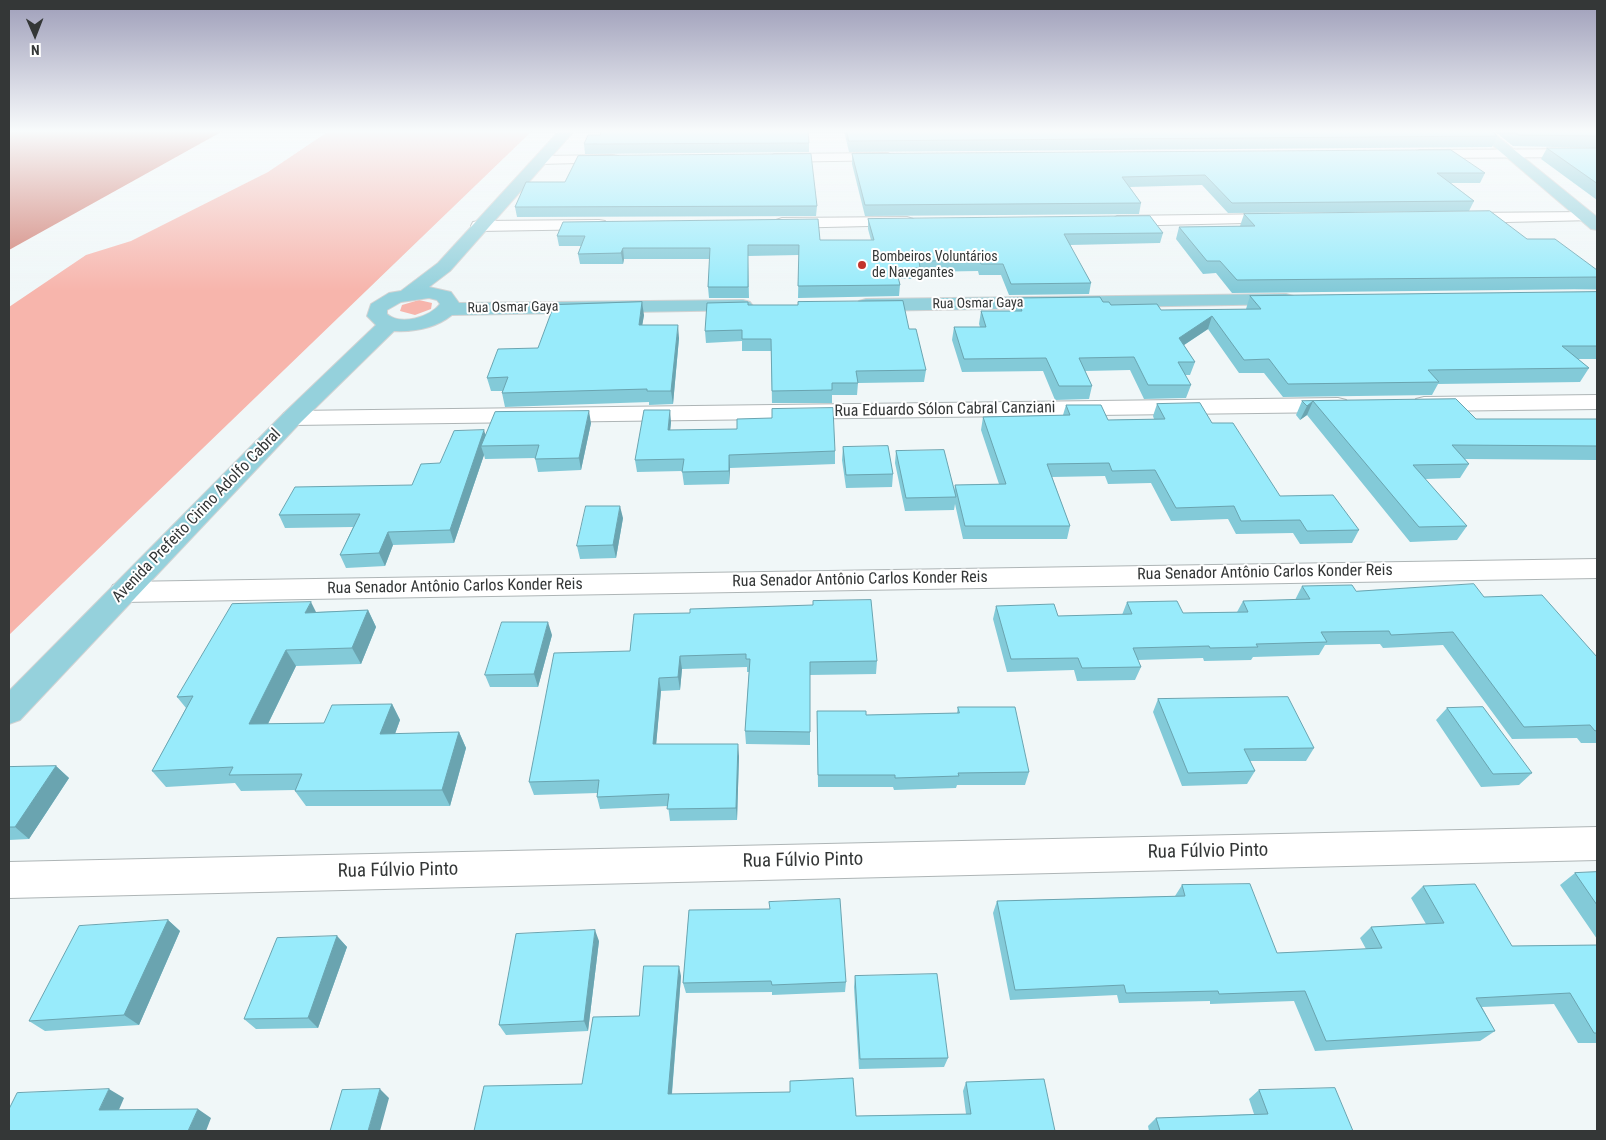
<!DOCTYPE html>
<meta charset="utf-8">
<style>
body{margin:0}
#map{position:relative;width:1606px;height:1140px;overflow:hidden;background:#f0f7f8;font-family:"Roboto Condensed",sans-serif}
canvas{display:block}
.frame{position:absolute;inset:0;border:10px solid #343737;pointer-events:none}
.north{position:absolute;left:10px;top:10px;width:50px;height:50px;-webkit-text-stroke:4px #fff;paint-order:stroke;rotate:179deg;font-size:14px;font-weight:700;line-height:20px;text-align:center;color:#343737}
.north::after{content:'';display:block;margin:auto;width:18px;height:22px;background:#343737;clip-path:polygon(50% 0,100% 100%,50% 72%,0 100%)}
</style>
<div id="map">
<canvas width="1606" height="1140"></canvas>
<div class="frame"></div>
<div class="north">N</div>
</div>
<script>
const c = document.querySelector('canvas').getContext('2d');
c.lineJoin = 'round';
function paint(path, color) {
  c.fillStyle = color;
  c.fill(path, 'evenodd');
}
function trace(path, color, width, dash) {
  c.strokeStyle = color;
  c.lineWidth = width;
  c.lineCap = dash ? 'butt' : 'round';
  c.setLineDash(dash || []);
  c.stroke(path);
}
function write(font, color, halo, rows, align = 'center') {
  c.font = font + ' "Roboto Condensed",sans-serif';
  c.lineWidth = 4;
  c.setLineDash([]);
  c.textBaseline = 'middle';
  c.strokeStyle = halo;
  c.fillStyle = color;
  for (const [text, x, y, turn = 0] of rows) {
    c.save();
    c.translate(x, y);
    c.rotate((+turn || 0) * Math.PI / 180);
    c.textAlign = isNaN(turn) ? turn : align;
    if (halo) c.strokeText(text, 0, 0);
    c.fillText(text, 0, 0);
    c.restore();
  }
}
paint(new Path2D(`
 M329 131H532L9 635V307L86 255 131 241 268 172Z
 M419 300 432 303 431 309 415 315 400 311 402 305Z`), '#f7b5ac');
paint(new Path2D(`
 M9 131H223L9 250Z`), '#d07e73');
const minor = new Path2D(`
 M1597 149V157L1419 158 1412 154 1419 150Z
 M888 153 895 157 893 160 774 162 767 158 774 154Z
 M613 155 618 156 620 159 618 162 540 164 533 160 540 156Z
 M1588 212 1596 217 1594 220 1462 223 1454 218 1462 213Z
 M1279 214 1287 219 1285 222 1117 226 1109 221 1117 216Z
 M907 217 913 219 915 222 913 225 782 228 776 226 774 223 776 220 782 218Z
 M599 220 605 221 607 225 605 229 479 231 473 230 471 226 473 222 479 221Z
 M1597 395V409L1424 411 1416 409 1413 404 1416 399 1424 397Z
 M1338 398 1346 400 1349 405 1346 410 1338 412 292 425 284 423 281 418 284 413 292 411Z
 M1597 559V578L123 602 113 599 109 592 113 585 123 582Z
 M1597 827V860L9 898V862Z`);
const major = new Path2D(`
 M559 131H574L450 271 429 287 451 292 459 303 743 300 750 302 753 306 750 310 452 315C436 328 414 332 394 331L300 423 20 720 9 724V691L284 413 376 325 367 316 371 304 389 293 401 291 438 263ZM429 298 437 300 440 304C430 317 401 326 387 314V310L401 302Z
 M1476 131H1491L1597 217V230L1591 229Z
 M1286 294 1293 296 1295 300 1293 304 866 311 859 309 856 305 859 301 866 299Z`);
trace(minor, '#aeb5b6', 2);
trace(major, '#d2d3d3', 2);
paint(minor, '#fff');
paint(major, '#95d1dc');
paint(new Path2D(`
 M844 131H1492L1497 136 1492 147 849 152Z
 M1494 131H1597V200L1541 159 1547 148H1597L1513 146Z
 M809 143V152L585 154 584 144Z
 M852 154 1485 173 1480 183H1451L1474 201 1469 211 1228 213 1202 185 1130 187 1141 203 1139 214 865 216 852 164Z
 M565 182 817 206 816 216 517 217 515 207Z
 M1244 214 1527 239 1597 270V359H1578L1589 368 1580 382 1438 384 1432 395 1283 397 1264 373H1239L1208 329 1184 345 1195 362 1190 375H1185L1191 385 1186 398 1144 399 1130 370 1085 371 1092 386 1089 399 1055 400 1043 371 962 372 952 340 954 327H980L979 324 981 311H1015L1017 298 1103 302 1111 305 1161 310 1246 309 1250 296 1597 292V289L1232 293 1216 273 1203 274 1176 239 1179 227 1240 226Z
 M868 219 1163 233 1160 243 1070 245 1091 283 1089 294 1009 295 1001 275H979L978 271 920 272 919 279H898L900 285 899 296 798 298 799 255 748 256 749 298H709L708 287 710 259H624L623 264H580L578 254 581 246H559L557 236 563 222 820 240H871L868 229Z
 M748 305 909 329 926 370 924 382 858 383 857 395H832V403H772L771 351H742V341L706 343 705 331Z
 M644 315 642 325 679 338 673 404 649 405V402L505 407 502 393V391H491L487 378 538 348Z
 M1456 399 1476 419H1597V460L1465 459 1469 464 1460 478 1425 479 1467 526 1457 540 1410 542 1307 415 1300 420 1296 415 1302 401Z
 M1157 404 1212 423 1280 496 1359 530 1352 543 1300 544 1293 533 1236 534 1228 519 1171 521 1151 483 1108 484 1105 476 1052 477 1070 526 1067 539H963L955 504 954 510 905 511 895 463 896 451 954 492 955 485 999 484 981 430 983 417 1063 415 1066 405 1108 420 1154 419 1153 416Z
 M671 422 670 430 835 451V464L730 468 729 484 684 485 682 471 637 472 635 460Z
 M591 423 581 470 538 472 535 458 485 459 484 455 454 543 393 545 385 566 346 568 340 555 353 527 285 528 279 515 412 485 440 463 486 434Z
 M843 447 893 474 892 487 846 488 842 460Z
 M623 518 616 558 580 559 577 546Z
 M1302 586 1356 591 1484 597 1597 657V743H1581L1577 738 1512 739 1443 645 1383 648 1380 644 1325 645 1319 655 1253 657 1251 660 1204 661 1203 658 1138 660 1141 667 1135 680 1077 681 1074 670 1007 672 993 619 996 606 1058 616 1122 615 1127 602 1183 613 1237 612 1243 601 1295 600Z
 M368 610 376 627 361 664 296 666 268 724 324 723 392 704 400 720 395 734 459 732 466 748 450 806H306L295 791V790L241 791 235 783 166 787 152 771 186 708 177 697 316 612Z
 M634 614 877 661 876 674 810 675V745L746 744 745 731 749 672H747V667L682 669 680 690 661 691 656 744 739 756 737 820 670 821 668 806 600 809 597 797V793L534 795 529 782 630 651Z
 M552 635 538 687H490L485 675Z
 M1158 699 1314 748 1306 761H1250L1255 771 1247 784 1182 786 1153 712Z
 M958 707 1029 772 1025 785H957L956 788 894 790 893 787H818L817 711 866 715 957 713Z
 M1447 708 1532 773 1519 785 1481 787 1436 720Z
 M56 766 69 778 29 839 9 840V767Z
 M1597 872V939L1560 885 1575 873Z
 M1182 885 1277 953 1366 949 1360 938 1371 927 1426 924 1411 898 1423 886 1512 946 1597 945V1043H1578L1554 1004 1482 1007 1495 1031 1480 1041 1315 1051 1294 1001 1210 1004V1001L1119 1003 1117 995 1010 1000 993 913 997 901 1175 896Z
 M689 910 846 982 845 992 772 995V992L686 993 683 983Z
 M168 920 180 931 139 1025 45 1031 29 1021Z
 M337 936 347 947 318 1028 256 1029 244 1019Z
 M599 941 588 1031 506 1035 499 1025Z
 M681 976 672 1094 856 1116 966 1114 963 1091 966 1082 1055 1131H474L582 1084 639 1016Z
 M855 976 948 1058 944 1067 859 1069 854 987Z
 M1259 1090 1353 1131H1149L1148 1126 1156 1118 1254 1114 1249 1099Z`), '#83cad8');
paint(new Path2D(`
 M623 248 624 259 623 264 621 253Z
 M642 302 644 315 640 339 639 325Z
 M1212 316 1208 329 1175 351 1179 338Z
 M678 325 679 338 673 404 671 391Z
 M1313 401 1307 415 1300 420 1307 406Z
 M670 410 671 422 669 443 668 430Z
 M589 411 591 423 581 470 579 458Z
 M484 430 488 443 481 446 484 455 454 543 450 530Z
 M729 455 730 468 729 484Z
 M620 506 623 518 616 558 613 545Z
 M388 532 393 545 385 566 379 553Z
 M311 602 319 618 305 613Z
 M368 610 376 627 361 664 352 648Z
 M548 622 552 635 538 687 534 674Z
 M286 650 296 666 260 740 249 724Z
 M680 656 682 669 680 690 678 677Z
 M659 678 661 691 655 757 653 744Z
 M392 704 400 720 389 750 380 734Z
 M459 732 466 748 450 806 442 790Z
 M738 744 739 756 737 820 736 808Z
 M56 766 69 778 29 839 15 827Z
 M168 920 180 931 139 1025 124 1015Z
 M595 930 599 941 588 1031 584 1021Z
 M337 936 347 947 318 1028 308 1018Z
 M679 966 681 976 671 1103 668 1094Z
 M109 1089 124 1098 115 1119 99 1110Z
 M380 1089 389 1098 380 1131H368Z
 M198 1109 211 1118 206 1131H188Z`), '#6aa4b0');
const building = new Path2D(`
 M601 131H808L809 143 584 144 588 135H600Z
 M847 131H1492L1497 136 849 141Z
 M1513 131H1597V136L1519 135Z
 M1547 148H1597V183Z
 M1451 150 1485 173H1437L1474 201 1232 203 1205 175 1122 177 1141 203 865 205 852 154Z
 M811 154 817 206 515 207 526 182H565L578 156Z
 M1490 211 1527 239H1555L1597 270V277L1237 280 1220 261H1207L1179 227 1255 226 1244 214Z
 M1150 216 1163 233 1064 234 1091 283 1011 284 1003 264H981L979 260 919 261 920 268H896L900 285 798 286 799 245H748V287H708L710 248H623L621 253 578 254 585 236H557L563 222 818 219 820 240H874L868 219Z
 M1597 292V346H1562L1589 368 1428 370 1439 382 1288 384 1269 359 1244 360 1212 316 1179 338 1195 362H1178L1191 385H1148L1134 357 1079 358 1092 386H1059L1046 358 964 359 954 327H986L981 311H1022L1017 298 1100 297 1103 302H1109L1111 305 1157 304 1161 310 1261 309 1250 296Z
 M903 301 909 329H916L926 370 856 371 858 383H832V390L772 391 771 339H742V330L705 331 707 303 748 302V305H798V302Z
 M642 302 639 325H678L671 391H647V389L502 393 508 377 487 378 498 349 538 348 554 305Z
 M1456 399 1476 419H1597V446L1452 445 1469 464 1413 465 1467 526 1419 527 1313 401 1307 406 1302 401Z
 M1200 403 1212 423H1233L1280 496 1333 495 1359 530 1307 531 1300 520 1241 521 1234 506 1176 508 1155 470 1112 471 1109 463 1047 464 1070 526H965L955 485 1006 484 983 417 1070 415 1066 405H1101L1108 420 1165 419 1157 404Z
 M833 408 835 451 729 455V471L682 472 684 459 635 460 644 410H670L668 430 737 429V419L772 418V409Z
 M589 411 579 458 535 459 539 445 481 446 495 412Z
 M484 430 450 530 388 532 379 553 340 555 360 514 279 515 295 487 412 485 421 464 440 463 454 431Z
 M888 446 893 474 846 475 843 447Z
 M944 450 956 497 906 498 896 451Z
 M586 506H620L613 545 577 546Z
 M1474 584 1484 597 1542 595 1597 657V730L1595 731 1590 725 1524 727 1453 632 1391 635 1389 631 1321 632 1327 642 1256 644 1258 647 1210 648 1209 646 1133 648 1141 667 1082 668 1078 658 1011 659 996 606 1054 604 1058 616 1132 614 1127 602 1177 601 1183 613 1248 612 1243 601 1310 599 1302 586 1352 585 1356 591Z
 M871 600 877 661 810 662V732L745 731 750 659H746V654L680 656 678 677 659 678 653 744H738L736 808 667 809 669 794 597 797 599 780 529 782 554 653 630 651 634 614 690 613V609L813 605V601Z
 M311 602 305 613 368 610 352 648 286 650 249 724 324 723 332 705 392 704 380 734 459 732 442 790 295 791 302 774 229 775 233 767 152 771 193 696 177 697 232 604Z
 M502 622H548L534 674 485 675Z
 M1288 697 1314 748 1244 749 1255 771 1188 773 1158 699Z
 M958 707H1015L1029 772 958 773 959 776 895 778V775H818L817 711H866V715L959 713Z
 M1483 707 1532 773 1493 774 1447 708Z
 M56 766 15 827H9V767Z
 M1597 872V905L1575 873Z
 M1250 884 1277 953 1382 948 1371 927 1444 923 1423 886 1475 884 1512 946 1597 945V1033H1594L1570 993 1476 998 1495 1031 1326 1041 1305 991 1219 994 1218 991 1126 993 1124 985 1015 990 997 901 1185 896 1182 885Z
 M840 899 846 982 772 985 771 981 683 983 689 910 770 909 769 902Z
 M168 920 124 1015 29 1021 79 926Z
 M595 930 584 1021 499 1025 516 934Z
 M337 936 308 1018 244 1019 277 938Z
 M644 966H679L668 1094 790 1092V1081L853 1078 856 1116 971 1114 966 1082 1044 1079 1055 1131H474L484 1086 582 1084 593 1017 639 1016Z
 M937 974 948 1058 860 1059 855 976Z
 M1335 1088 1353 1131H1160L1156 1118 1268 1114 1259 1090Z
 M109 1089 99 1110 198 1109 188 1131H9V1109L17 1093Z
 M380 1089 368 1131H330L342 1090Z`);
paint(building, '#98ebfb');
trace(building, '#6aa4b0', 1);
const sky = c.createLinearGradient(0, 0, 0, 291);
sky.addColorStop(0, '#9e9eb9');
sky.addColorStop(0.45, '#f8fbfc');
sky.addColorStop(1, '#f8fbfc00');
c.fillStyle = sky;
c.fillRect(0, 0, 1606, 291);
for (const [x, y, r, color] of [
 [862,265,5,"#c2342c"]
]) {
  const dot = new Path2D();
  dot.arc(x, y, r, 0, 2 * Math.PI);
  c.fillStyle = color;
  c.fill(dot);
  trace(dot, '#fff', 2);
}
write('14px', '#343737', '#fff', [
 ["Bombeiros Voluntários",872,257],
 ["de Navegantes",872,273]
], 'left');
write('14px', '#343737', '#fff', [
 ["Rua Osmar Gaya",978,304,-1],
 ["Rua Osmar Gaya",513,308,-1]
]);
write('16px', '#343737', '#fff', [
 ["Rua Eduardo Sólon Cabral Canziani",945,410,-1],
 ["Avenida Prefeito Cirino Adolfo Cabral",197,516,-46],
 ["Rua Senador Antônio Carlos Konder Reis",1265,573,-1],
 ["Rua Senador Antônio Carlos Konder Reis",860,580,-1],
 ["Rua Senador Antônio Carlos Konder Reis",455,587,-1]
]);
write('19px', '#343737', '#fff', [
 ["Rua Fúlvio Pinto",1208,852,-1],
 ["Rua Fúlvio Pinto",803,861,-1],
 ["Rua Fúlvio Pinto",398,871,-1]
]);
</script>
